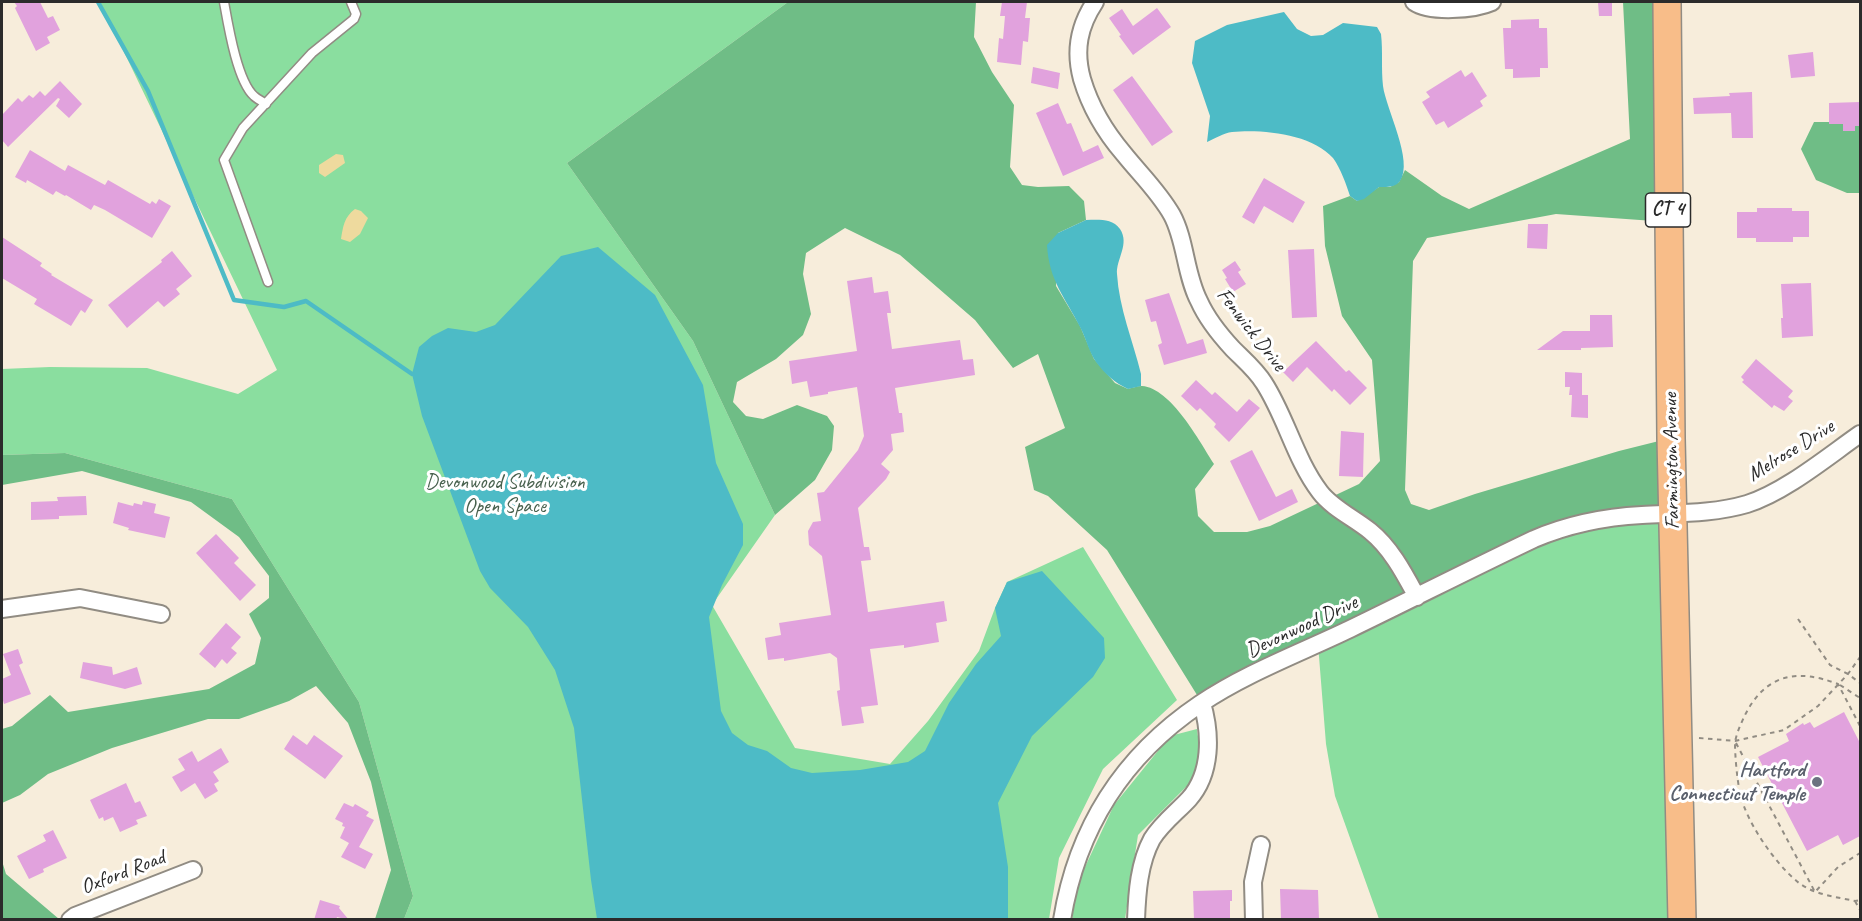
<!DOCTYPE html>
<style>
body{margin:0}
#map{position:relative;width:1862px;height:921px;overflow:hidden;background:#f7eddb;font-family:Caveat,sans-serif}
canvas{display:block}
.frame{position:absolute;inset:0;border:3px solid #2b2b2b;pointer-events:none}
</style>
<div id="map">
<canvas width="1862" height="921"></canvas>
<div class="frame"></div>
</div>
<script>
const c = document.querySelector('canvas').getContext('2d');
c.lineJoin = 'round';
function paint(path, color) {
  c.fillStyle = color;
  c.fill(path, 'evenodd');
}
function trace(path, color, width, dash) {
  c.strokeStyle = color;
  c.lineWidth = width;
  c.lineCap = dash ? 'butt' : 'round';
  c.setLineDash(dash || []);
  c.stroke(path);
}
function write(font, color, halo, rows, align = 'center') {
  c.font = font + ' Caveat,sans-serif';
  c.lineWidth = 6;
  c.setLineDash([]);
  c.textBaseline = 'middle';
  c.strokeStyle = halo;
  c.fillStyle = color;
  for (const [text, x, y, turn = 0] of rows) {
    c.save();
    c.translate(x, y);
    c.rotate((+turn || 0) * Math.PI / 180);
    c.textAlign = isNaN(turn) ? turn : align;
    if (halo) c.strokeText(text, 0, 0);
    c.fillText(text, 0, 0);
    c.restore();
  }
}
paint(new Path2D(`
 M100 2H788L567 163 693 341 775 515 712 605 795 748 890 764 928 721 979 651 995 608 1007 582 1083 547 1177 700 1103 769 1059 858 1049 919H404L413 896 359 702 232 499 65 453 2 455V369L50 367 147 368 238 394 277 370Z
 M1674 515 1682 919H1379L1335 796 1326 744 1318 644 1534 539Z
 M1197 729 1201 759 1189 784 1138 835 1125 919 1072 920 1077 884 1114 805 1170 736Z`), '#8ade9f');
paint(new Path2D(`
 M788 2H976L974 37 992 72 1014 105 1010 167 1022 185 1038 187 1069 186 1084 201 1086 220 1058 233 1056 286 1080 326 1094 359 1115 383 1128 389C1132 388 1137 386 1142 386 1171 388 1200 442 1214 464L1195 489 1198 516 1214 532H1247L1270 526 1359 484 1380 461 1372 360 1342 316 1325 246 1323 206 1350 196 1357 201 1379 187H1390L1399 182 1405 170 1442 196 1469 209 1630 139 1623 2H1667L1668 222 1556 214 1427 238 1413 261 1405 490 1411 504 1429 510 1475 494 1619 451 1671 438 1674 515 1584 522 1202 703 1107 550 1048 496 1034 490 1025 447 1065 428 1038 354 1013 368 975 320 900 255 845 228 806 253 803 274 811 314 803 335 776 359 737 382 733 402 746 416 763 419 797 405 827 416 834 426 832 450 815 480 775 515 693 341 567 163Z
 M1814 122H1860V193H1847L1816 180 1801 149Z
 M65 453 232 499 359 702 413 896 404 919H375L391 870 371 782 348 723 316 686 289 701 239 719H208L112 748 48 774 20 795 2 803V729L12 726 50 695 68 712 209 689 255 664 261 638 249 614 269 598V576L239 537 191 502 82 471 2 485V455Z
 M2 861 6 874 59 919H2Z`), '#6fbd86');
paint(new Path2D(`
 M336 154 343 155 345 163 325 177 319 173V165Z
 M355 209 361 211 368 218 360 234 350 242 341 239C343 227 344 217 355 209Z`), '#eeda9e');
paint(new Path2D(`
 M1284 12 1297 29 1311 36 1323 35 1343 23 1377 27 1381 34C1383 51 1381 69 1383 86 1386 109 1414 161 1400 181 1395 188 1386 187 1379 187L1364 199 1357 201 1350 196C1346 184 1341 169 1333 158 1312 134 1263 129 1232 132 1224 133 1214 139 1207 142L1210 116 1192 63 1195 41 1227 25Z
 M1086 220C1098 220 1112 218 1120 229 1130 244 1116 259 1117 274 1119 308 1133 341 1141 374V386L1128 389C1115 383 1105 374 1096 362 1089 352 1086 338 1080 327 1065 297 1049 281 1047 245L1058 233Z
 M598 247 655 295 703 385 716 463 743 524V545L722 585 709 617 721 711 732 733 748 745 767 751 791 768 812 773 860 770 908 762 925 751 949 703 976 664 1001 636 995 608 1007 582 1042 571 1104 638 1105 658 1093 677 1032 736 998 803 1008 867V919H597L591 880 574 728 555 670 528 627 490 588 480 571 422 416 412 374 419 347 432 336 448 328 476 332 495 325 561 256Z`), '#4dbbc6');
trace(new Path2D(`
 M98 2 148 91 234 300 284 307 306 301 412 374`), '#4dbbc6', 4.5);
paint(new Path2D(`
 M14 2H40L48 18 53 16 60 30 47 37 50 43 36 51 15 8 17 6Z
 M1002 2H1027L1025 18H1030L1028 42 1023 41 1021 65 997 62 999 38 1003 39 1005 16H1000Z
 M1598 2H1612V16H1599Z
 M1157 8 1171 27 1133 55 1119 36 1121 35 1109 18 1122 9 1133 26Z
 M1539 19V28H1547L1548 68H1540V77L1513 78V69H1505L1503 28H1511V20Z
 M1813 52 1815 76 1791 78 1788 55Z
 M1033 67 1060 73 1058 89 1031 83Z
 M1461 70 1465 77 1472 72 1487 96 1480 101 1483 106 1448 128 1444 121 1436 125 1422 102 1430 97 1426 92Z
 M1132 76 1173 132 1152 146 1113 90Z
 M60 81 82 104 69 118 56 106 60 99 58 98 8 147 2 140V115L18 98 22 102 29 95 33 98 40 91 45 96Z
 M1752 92 1753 138H1732L1731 113 1694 114 1693 98 1730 96 1729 93Z
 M1860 102V126H1855V131H1843V124H1829V103Z
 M1058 103 1067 124 1071 123 1083 152 1098 145 1104 158 1063 176 1036 113Z
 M30 150 65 171 68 165 105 185 108 180 150 204 152 201 156 204 159 199 171 206 152 238 105 210 94 205 91 210 66 195 65 196 56 191 53 195 27 180 26 183 15 177Z
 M1264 178 1305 202 1293 223 1264 206 1254 224 1242 217Z
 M1757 208H1792V211H1809V237H1793V242H1756V238H1737V212H1757Z
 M1528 224H1548L1547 249 1527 248Z
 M2 237 42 263 40 266 52 274 51 275 93 300 85 313 81 310 71 326 34 304 37 299 2 278Z
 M1314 249 1317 317 1292 318 1288 250Z
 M172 251 192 276 176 289 180 294 164 307 158 301 127 328 108 305 162 262 161 260Z
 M1235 261 1241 270 1238 272 1246 284 1233 292 1225 279 1227 278 1222 270Z
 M872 277 874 293 888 291 891 313H887L892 349 960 340 963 360 973 359 975 375 895 388 899 413H902L904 432 891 434 893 450 881 464 890 472 886 479 858 508 864 547H869L871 560 861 561 868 612 944 601 947 621 936 623 939 642 904 648V645L870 649 878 705 861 707 864 723 842 726 837 691 840 690 837 658 830 653 784 661V658L768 660 765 638 781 635 779 623 831 615 822 556 809 545 808 531 813 522 821 521 817 493 824 492 858 450 864 436 857 387 828 392V394L810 397 807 381 792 384 789 361 857 351 847 281Z
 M1811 283 1813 336 1782 338 1781 318H1783L1781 284Z
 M1169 293 1187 344 1203 339 1207 353 1164 365 1158 345 1162 343 1156 321 1151 322 1145 300Z
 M1590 315H1612L1613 347 1581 348V350H1537L1563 331H1590Z
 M1316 341 1346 372 1349 370 1367 388 1350 405 1334 389 1332 392 1307 367 1293 382 1283 372Z
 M1756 359 1793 391 1788 397 1793 401 1784 411 1774 405 1772 408 1742 382 1744 380 1741 377Z
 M1565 372 1582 373V395H1588V418L1571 417 1572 395H1569L1570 387H1565Z
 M1196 380 1212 395 1215 392 1237 412 1249 399 1260 408 1229 442 1214 427 1216 424 1200 408 1197 411 1181 396Z
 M1341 431 1364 433 1363 477 1339 476Z
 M1252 450 1276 497 1292 489 1298 502 1259 521 1230 461Z
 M86 496 87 515 59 516V519L31 520V502L58 501 57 497Z
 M143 501 156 504 154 513 170 517 165 538 128 530 129 528 113 523 118 502 133 506 134 503 142 505Z
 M216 534 239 558 234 563 256 585 240 601 196 553Z
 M226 623 241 637 231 648 237 653 227 664 222 659 215 668 199 654Z
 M18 649 23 663 19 665 31 694 4 704 2 697V679L11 675 3 654Z
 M83 662 112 667 113 675 137 667 142 684 125 689 80 678Z
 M1844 712 1860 743V836L1843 845 1838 835 1807 851 1758 757 1789 741 1786 734 1803 723 1804 725 1810 722 1814 728Z
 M293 735 307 745 314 735 343 756 325 779 284 749Z
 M221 748 229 762 213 772 219 781 214 784 218 791 205 799 195 783 181 792 172 777 185 770 178 759 192 751 198 762Z
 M126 783 135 803 140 801 147 816 136 820 138 824 120 832 113 817 104 821 103 817 99 819 90 800Z
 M344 803 353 807 355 804 369 812 366 816 374 820 359 847 373 854 365 869 341 857 349 843 340 838 345 827 342 826 343 823 335 819Z
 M53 830 67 858 43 869 44 872 29 879 17 856 46 841 43 835Z
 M1280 889 1318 890 1319 919H1281Z
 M1232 890V901H1230V919L1194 920 1193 891Z
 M320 900 340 906 339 908 349 920 337 917 336 920H314Z`), '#e1a2dd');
const service = new Path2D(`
 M224 2C228 24 237 81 254 96 257 99 262 101 266 104
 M268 282 224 160 243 128 312 53 354 19 356 14 351 2`);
const minor = new Path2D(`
 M1095 2C1079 26 1074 50 1082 79 1090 106 1106 133 1124 154 1140 174 1159 192 1172 215 1186 241 1185 274 1199 301 1207 319 1220 335 1233 349 1244 360 1256 370 1264 383 1286 417 1295 459 1320 492 1332 508 1354 518 1370 531 1391 548 1404 573 1417 597
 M1414 2C1430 13 1474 10 1492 2
 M2 609 80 598 161 614
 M70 920 75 916 193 870
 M1062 920C1077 828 1123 756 1200 704 1246 673 1300 653 1350 629 1412 599 1473 568 1534 539 1569 524 1604 517 1642 515 1676 513 1713 514 1747 504 1785 492 1827 457 1860 434
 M1136 920C1137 893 1139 863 1152 839 1162 823 1177 812 1189 799 1212 773 1211 734 1202 703
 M1254 920 1253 882 1261 845`);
const primary = new Path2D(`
 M1667 2 1671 438 1682 920`);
trace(service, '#918c83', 11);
trace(minor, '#918c83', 20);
trace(primary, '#918c83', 30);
trace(new Path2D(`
 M1798 619 1830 665 1848 674 1860 683
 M1840 685 1860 698
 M1860 726 1838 684C1796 668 1765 674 1744 717 1741 724 1736 734 1735 743 1735 756 1737 779 1740 793 1746 822 1776 865 1799 883 1815 895 1837 897 1855 901L1860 900
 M1699 738 1735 741 1784 730 1818 706 1848 674 1860 657
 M1736 743 1815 892 1838 867 1860 853
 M1855 901 1860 910`), '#918c83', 2, [4.5, 4.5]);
trace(service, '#fff', 8);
trace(minor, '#fff', 16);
trace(primary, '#f8bd89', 27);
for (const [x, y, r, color] of [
 [1817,782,6,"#6b7280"]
]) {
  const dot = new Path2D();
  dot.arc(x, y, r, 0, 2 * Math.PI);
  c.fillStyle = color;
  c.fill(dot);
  trace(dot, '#fff', 2);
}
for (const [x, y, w] of [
 [1668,210,45]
]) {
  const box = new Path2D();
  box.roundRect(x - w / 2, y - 17, w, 34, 4.5);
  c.fillStyle = '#fff';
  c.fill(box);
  trace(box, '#2b2b2b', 1.5);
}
write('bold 20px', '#2b2b2b', null, [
 ["CT 4",1668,210]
]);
write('21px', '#2b2b2b', '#fff', [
 ["Fenwick Drive",1251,330,52],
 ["Melrose Drive",1791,451,-32],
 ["Farmington Avenue",1672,461,-91],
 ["Devonwood Drive",1302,627,-25],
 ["Oxford Road",123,873,-21]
]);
write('21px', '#48614e', '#fff', [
 ["Devonwood Subdivision",505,482],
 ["Open Space",505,506]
]);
write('bold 21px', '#5b616d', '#fff', [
 ["Hartford",1805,770],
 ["Connecticut Temple",1805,794]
], 'right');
</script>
